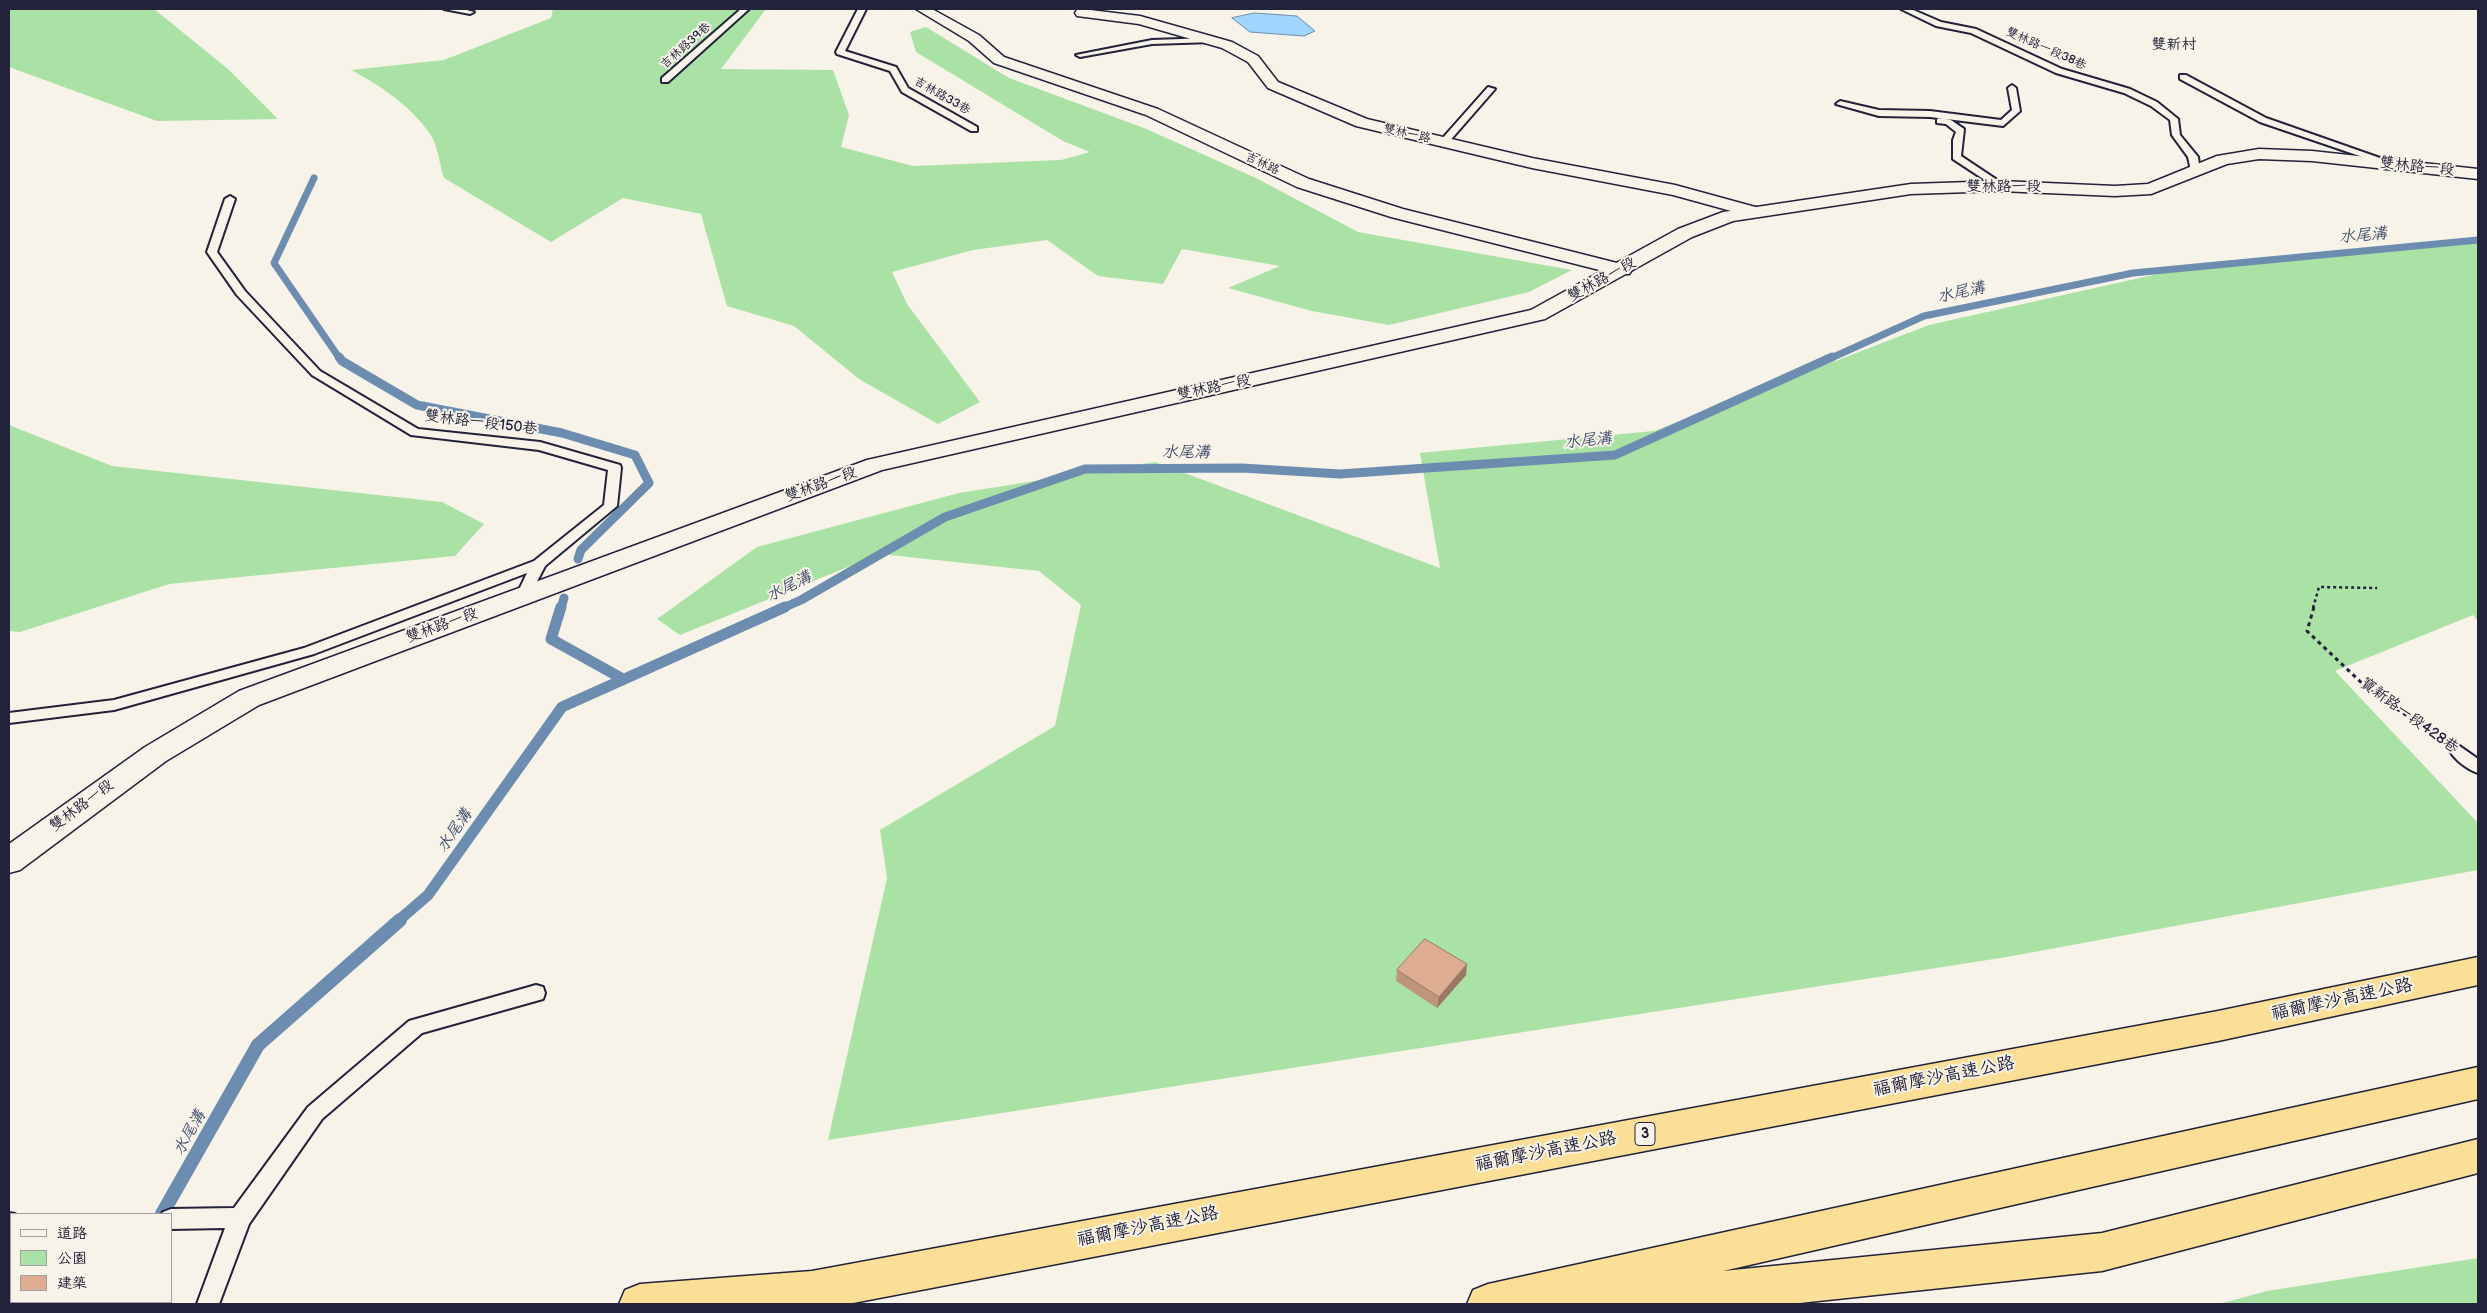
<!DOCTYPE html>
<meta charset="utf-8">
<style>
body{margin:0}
#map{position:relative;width:2487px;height:1313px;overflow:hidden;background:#f7f3e8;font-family:"Balsamiq Sans","LXGW WenKai TC",sans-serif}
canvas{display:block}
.frame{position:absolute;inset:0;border:10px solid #22223b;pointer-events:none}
.legend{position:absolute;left:10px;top:1213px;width:162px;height:90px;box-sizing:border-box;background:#f7f3e8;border:1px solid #a29fa3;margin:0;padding:6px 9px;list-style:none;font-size:15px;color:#22223b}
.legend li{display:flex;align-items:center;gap:10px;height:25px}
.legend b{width:25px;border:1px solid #a29fa3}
</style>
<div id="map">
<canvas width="2487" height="1313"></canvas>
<div class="frame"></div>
<ul class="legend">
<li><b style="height:6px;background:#f7f3e8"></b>道路</li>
<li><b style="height:14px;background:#aae1a5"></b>公園</li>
<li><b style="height:14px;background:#deac90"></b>建築</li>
</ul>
</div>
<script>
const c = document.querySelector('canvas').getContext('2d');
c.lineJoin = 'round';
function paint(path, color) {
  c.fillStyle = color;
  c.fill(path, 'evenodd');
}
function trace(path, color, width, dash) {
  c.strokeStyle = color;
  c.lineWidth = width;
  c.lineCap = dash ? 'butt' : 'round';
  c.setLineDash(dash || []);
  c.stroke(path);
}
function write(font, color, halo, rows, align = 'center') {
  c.font = font + ' "Balsamiq Sans","LXGW WenKai TC",sans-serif';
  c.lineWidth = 4;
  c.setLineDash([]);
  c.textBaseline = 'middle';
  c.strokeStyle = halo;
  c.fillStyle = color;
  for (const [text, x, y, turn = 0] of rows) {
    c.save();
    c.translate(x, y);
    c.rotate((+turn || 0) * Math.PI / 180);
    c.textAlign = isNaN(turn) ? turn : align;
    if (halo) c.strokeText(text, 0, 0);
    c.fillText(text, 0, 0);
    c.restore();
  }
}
paint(new Path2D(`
 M9 9H154L228 69 278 119 157 121 9 67Z
 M553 9H766L721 69 833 70 849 115 841 147 913 166 1061 160 1090 152 1063 141 916 52 910 32 926 27 1009 78 1144 128 1256 178 1358 232 1572 270 1529 292 1389 325 1312 311 1228 288 1280 266 1182 249 1163 284 1098 276 1047 240 973 250 892 272 907 304 980 402 938 424 859 379 794 326 727 306 701 214 623 198 551 242 444 178C440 166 438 148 432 137 413 107 381 86 351 70L444 60 551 18Z
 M2478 237V621L2473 615 2335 671 2478 823V870L2007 957 828 1140 887 878 880 830 1055 726 1081 605 1039 571 880 554 680 635 657 619 757 547 959 493 1155 462 1440 568 1420 453 1654 431 1929 325 2207 263Z
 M9 425 112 466 442 502 484 524 455 556 169 584 20 632 9 631Z
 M2478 1258V1304H2219L2267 1291Z`), '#aae1a5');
const water = new Path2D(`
 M1255 13 1297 16 1315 31 1304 36 1250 32 1232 18Z`);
paint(water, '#9fd5fe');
trace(water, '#6d8db0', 1);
trace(new Path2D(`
 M314 178 274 263 340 359
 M1829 359 1924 316 2133 273 2478 240`), '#6d8db0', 7);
trace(new Path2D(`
 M339 357 342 361 417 405 562 433 635 455 649 483 581 550 578 559
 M561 608 564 598
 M783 608 801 600 945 517 1085 469 1242 468 1340 474 1615 455 1832 357`), '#6d8db0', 9);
trace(new Path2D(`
 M561 607 551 639 623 679
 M398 921 428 895 562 707 785 607`), '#6d8db0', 11);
trace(new Path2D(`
 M162 1214 258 1045 400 920
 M111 1304 113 1302`), '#6d8db0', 14);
const service = new Path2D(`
 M444 9H463L474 12 470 14Z
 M741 9H749L668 82H662V78Z
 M858 9H866L845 51 896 67 908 88 977 127V131H971L902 92 890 71 837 54 836 52Z
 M1901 9H1911L1941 22 1976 29 2062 69 2130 89 2157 102 2178 119 2180 135 2198 157 2200 173 2192 175 2188 157 2172 135 2170 120 2151 106 2124 93 2056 73 1971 33 1936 26Z
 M1210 38H1213V42L1152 44 1080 57 1076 55 1152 40Z
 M2180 75H2186L2266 118 2397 164 2389 166 2260 122 2180 79Z
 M2012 85 2016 88 2020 111 2003 126 1930 117 1879 116 1836 104 1840 101 1879 110 1930 111 2001 120 2012 110 2008 88Z
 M1488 87 1495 89 1447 144H1441V140Z
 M1940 118 1951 120 1964 129 1961 156 2003 184V188H1997L1953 159V140L1956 132 1946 124 1937 123V119Z
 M230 196 235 199 217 252 245 291 320 371 418 429 540 442 620 465 621 468 617 506 545 566 528 599H518L516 596 527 573 314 654 114 710 9 723V713L114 700 304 648 534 561 604 505 608 470 539 450 411 435 312 375 237 295 207 252 225 199Z
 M2458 745 2478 759V773C2468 770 2455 760 2450 751L2452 747Z
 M536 985 543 987 545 993 543 999 422 1033 322 1119 249 1224 219 1304H197L225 1228 171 1229V1214H162L163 1212 171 1209 234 1208 308 1107 409 1021Z
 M9 1213 15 1214H11V1233H9Z`);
const minor = new Path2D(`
 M916 9H932L979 35 1004 57 1158 109 1309 179 1403 209 1629 266 1632 270 1629 274H1615L1391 217 1297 187 1146 115 994 63 969 41Z
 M1082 9 1140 16 1232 42 1258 56 1278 82 1367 119 1532 158 1675 185 1759 208 1762 212 1759 216 1753 217 1673 195 1532 168 1356 126 1268 88 1248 62 1222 48 1139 24 1077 16 1075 13 1077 10Z`);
const tertiary = new Path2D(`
 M2259 149 2312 151 2478 169V179L2312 161 2259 159 2227 164 2151 194 2115 196 2000 191 1911 194 1733 221 1692 237 1545 319 882 470 259 705 166 761 20 870 9 873V844L145 747 239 691 867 460 1531 310 1678 229 1723 212 1911 184 2000 181 2115 186 2148 184 2217 156Z`);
const motorway = new Path2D(`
 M2478 957V985L2218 1041 848 1304H619L625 1290 640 1284 812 1271 2218 1011Z
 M2478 1067V1099L1723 1271 2102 1233 2478 1139V1173L2102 1271 1790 1304H1467L1473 1290 1488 1284Z`);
trace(service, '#22223b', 4);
trace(minor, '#22223b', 3);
trace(tertiary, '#22223b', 3);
trace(motorway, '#22223b', 3);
trace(new Path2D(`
 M2313 608 2319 587 2377 588`), '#22223b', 2.5, [3, 3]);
trace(new Path2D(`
 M2314 607 2307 631 2368 689 2439 738`), '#22223b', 3, [4, 4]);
paint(service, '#f7f3e8');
paint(minor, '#f7f3e8');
paint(tertiary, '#f7f3e8');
paint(motorway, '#fbdf96');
paint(new Path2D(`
 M1397 970 1466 975 1437 1008 1396 981Z`), '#bf947c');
paint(new Path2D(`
 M1467 964 1466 975 1437 1008 1439 997Z`), '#9b7865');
const building = new Path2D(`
 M1425 939 1467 964 1439 997 1397 970Z`);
paint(building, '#deac90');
trace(building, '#9b7865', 1);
write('12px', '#22223b', '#f7f3e8', [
 ["吉林路39巷",686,46,-42],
 ["雙林路一段38巷",2046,49,24],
 ["吉林路33巷",942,96,30],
 ["雙林一路",1407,134,13],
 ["吉林路",1262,164,25]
]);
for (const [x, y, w] of [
 [1645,1134,20]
]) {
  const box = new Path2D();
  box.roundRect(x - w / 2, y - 11.5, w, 23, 4);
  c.fillStyle = '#f7f3e8';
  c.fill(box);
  trace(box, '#22223b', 1);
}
write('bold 14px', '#22223b', null, [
 ["3",1645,1134]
]);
write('15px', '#22223b', '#f7f3e8', [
 ["雙新村",2174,45]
]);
write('15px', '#22223b', '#f7f3e8', [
 ["雙林路一段",2417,167,6],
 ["雙林路一段",2004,187],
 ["雙林路一段",1602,280,-29],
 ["雙林路一段",1214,388,-12],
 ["雙林路一段150巷",481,423,7],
 ["雙林路一段",821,485,-20],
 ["雙林路一段",442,626,-20],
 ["寶新路一段428巷",2409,716,36],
 ["雙林路一段",82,806,-37]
]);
write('italic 16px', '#414f6c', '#f7f3e8', [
 ["水尾溝",2363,236,-5],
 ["水尾溝",1961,293,-12],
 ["水尾溝",1588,441,-6],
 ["水尾溝",1186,453],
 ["水尾溝",789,587,-27],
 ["水尾溝",455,831,-55],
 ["水尾溝",190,1133,-61]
]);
write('18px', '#22223b', '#f7f3e8', [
 ["福爾摩沙高速公路",2342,1000,-12],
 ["福爾摩沙高速公路",1944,1077,-11],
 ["福爾摩沙高速公路",1546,1152,-11],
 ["福爾摩沙高速公路",1148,1227,-11]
]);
</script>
